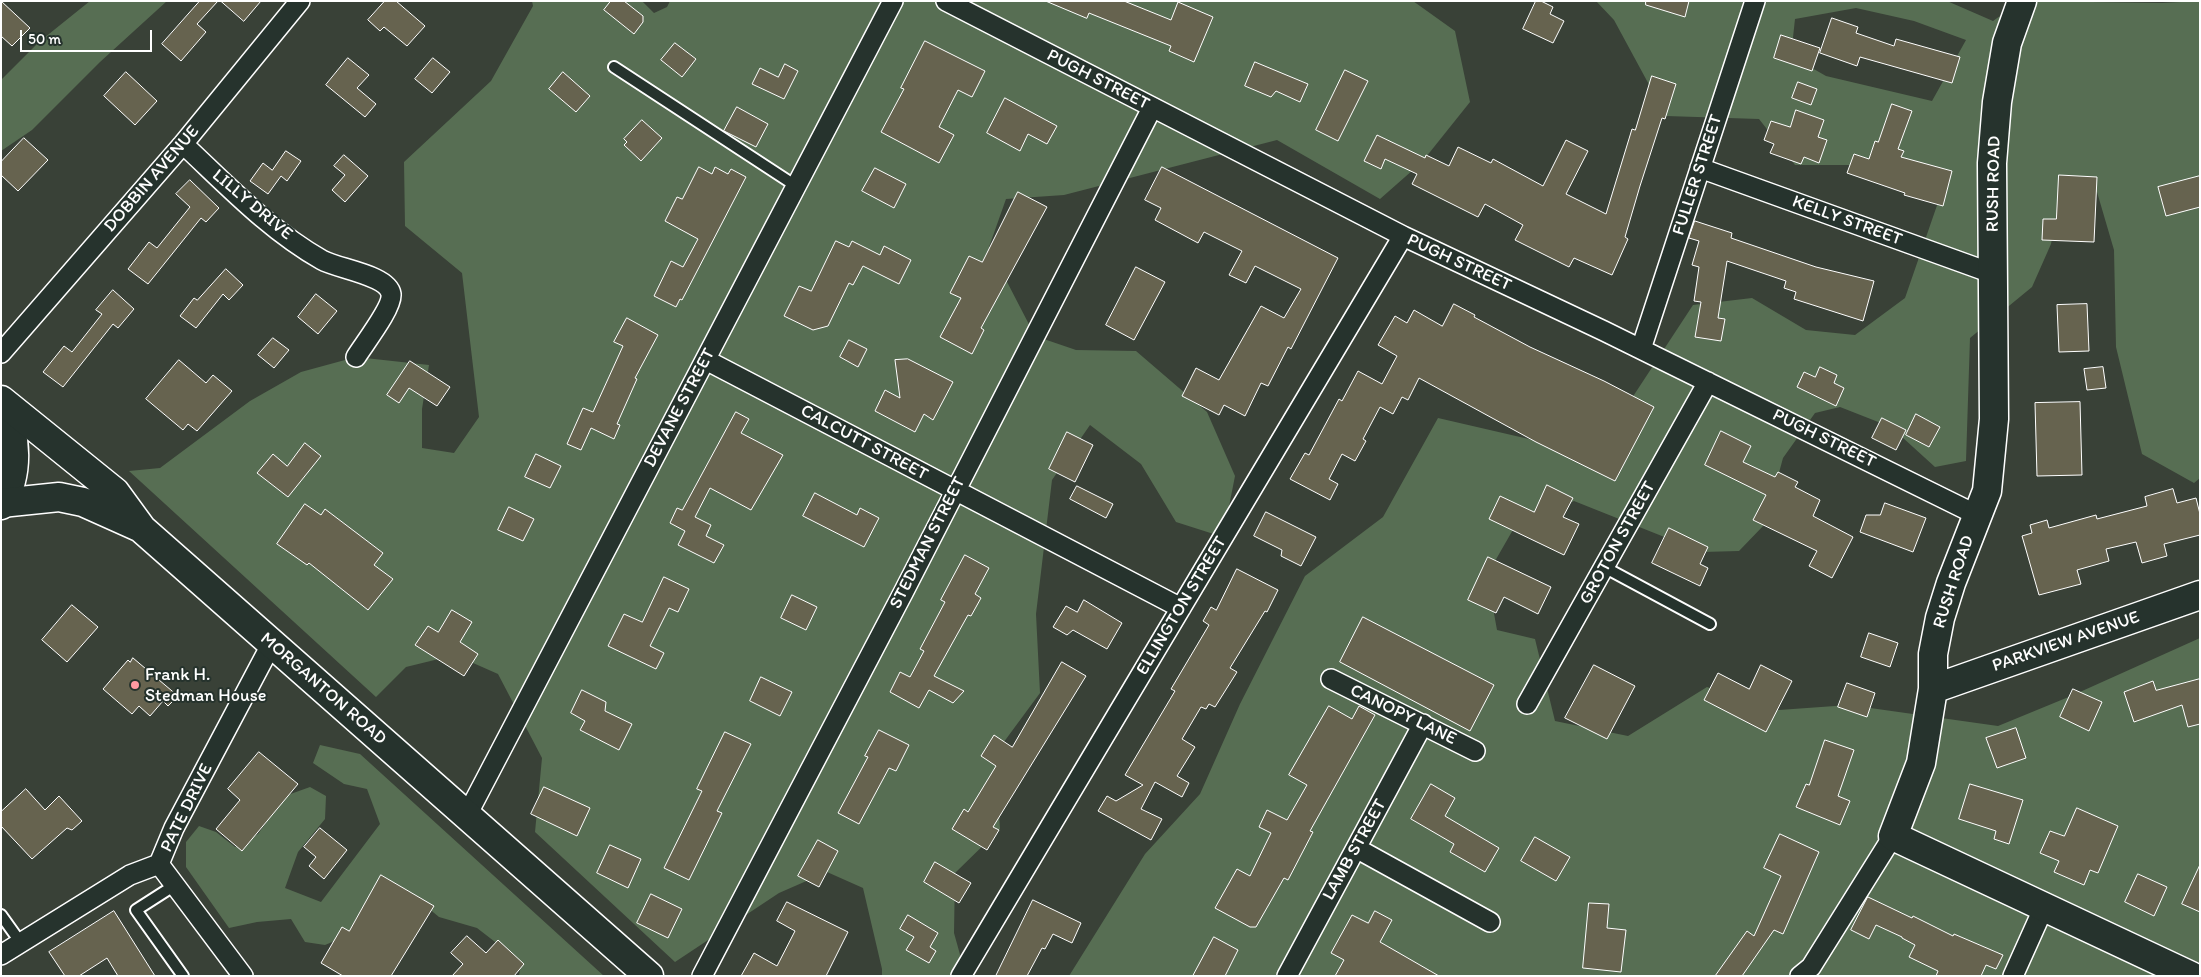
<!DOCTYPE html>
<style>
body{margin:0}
#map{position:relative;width:2201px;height:977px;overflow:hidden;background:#394137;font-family:Itim,sans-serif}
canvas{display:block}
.frame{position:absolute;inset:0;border:2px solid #fff;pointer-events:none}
.scale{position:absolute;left:20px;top:30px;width:132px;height:22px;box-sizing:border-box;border:2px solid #fff;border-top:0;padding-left:6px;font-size:15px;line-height:18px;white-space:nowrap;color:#fff;-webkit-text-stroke:4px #26332d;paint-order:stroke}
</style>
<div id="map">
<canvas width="2201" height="977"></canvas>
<div class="frame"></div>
<div class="scale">50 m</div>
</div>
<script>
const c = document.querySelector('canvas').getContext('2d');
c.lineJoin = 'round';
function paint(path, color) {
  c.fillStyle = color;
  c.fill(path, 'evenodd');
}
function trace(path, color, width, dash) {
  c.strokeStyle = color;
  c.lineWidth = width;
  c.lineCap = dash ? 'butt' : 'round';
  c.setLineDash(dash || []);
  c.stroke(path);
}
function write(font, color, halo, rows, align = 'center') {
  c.font = font + ' Itim,sans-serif';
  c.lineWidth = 4;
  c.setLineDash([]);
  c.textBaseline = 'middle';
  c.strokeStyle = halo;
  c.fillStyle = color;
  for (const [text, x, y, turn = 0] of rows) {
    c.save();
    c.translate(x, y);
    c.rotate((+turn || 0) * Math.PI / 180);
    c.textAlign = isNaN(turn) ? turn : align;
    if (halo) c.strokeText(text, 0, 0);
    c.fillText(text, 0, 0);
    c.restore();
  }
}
paint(new Path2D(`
 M90 1H167L100 62 32 130 1 151V80L39 42Z
 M532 1H642L654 13 667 7 670 1H1413L1455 31 1470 102 1422 162 1380 199 1277 140 1064 195 1006 199 989 247 1035 336 1076 350 1136 351 1207 412 1235 476 1223 537 1176 522 1141 464 1090 425 1052 480 1036 614 1040 693 995 754 1000 829 955 873 954 933 966 976H882V969L863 888 827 872 779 893 675 962 535 832 542 758 498 674 455 655 406 667 376 697 129 471 160 468 250 401 301 372 356 357 429 365 422 409V448L454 453 479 417 462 273 405 226 404 162 491 81 533 6Z
 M1596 1H1947L1993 21 2021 1 2162 3 2200 1V478L2194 483 2142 454 2116 347 2114 250 2097 192 2060 195 2051 244 2032 287 1970 338 1966 461 1935 467 1891 427 1840 407 1815 413 1783 458 1765 524 1739 551 1702 552 1574 501 1514 528 1487 575 1497 630 1535 639 1555 721 1628 736 1707 687 1779 710 1849 705 1998 726 2071 696 2200 638V976H1069L1145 854 1200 794 1240 704 1305 576 1383 517 1438 418 1559 446 1630 401 1693 305 1752 298 1806 330 1855 335 1905 298 1943 188 1872 165H1795L1759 119 1666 116 1614 20ZM1856 8 1914 21 1966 40 1932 101 1826 76 1791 56 1795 19Z
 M320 745 360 754 604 976H519L521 962 477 928 439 917 410 893 354 933 325 945 305 942 291 919 257 922 229 928 186 867V842L199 826 216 832 235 847 258 834 285 796 310 787 326 796 325 819 298 852 285 888 321 902 380 824 367 789 344 784 313 763Z`), '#576e53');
const building = new Path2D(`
 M1 1 30 28 12 46 1 36Z
 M200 1H218L197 24 206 32 181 61 162 44Z
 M221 1H261L244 21Z
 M385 1H396L425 26 407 46 384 27 380 31 368 20Z
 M611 1H624L643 16V22L634 34 604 10Z
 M1046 1H1124L1171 20 1178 2 1213 17 1194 62 1169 51 1171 46 1089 13 1087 18Z
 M1536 1H1541L1553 7 1550 14 1564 21 1553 43 1523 29Z
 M1646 1H1689L1685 17 1646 5Z
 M1832 18 1858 27 1856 33 1894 46 1896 39 1960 57 1952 83 1860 57 1857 66 1820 53Z
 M1781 35 1820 48 1812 71 1774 58Z
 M925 41 985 71 972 97 958 90 939 127 954 135 939 163 881 132 904 89 901 88Z
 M675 43 696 59 682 77 661 60Z
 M348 58 369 75 357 88 376 104 365 117 326 85Z
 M433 58 450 72 432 93 415 79Z
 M1255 62 1308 84 1300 102 1276 91 1271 97 1245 86Z
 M785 64 798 71 784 99 752 84 760 68 778 77Z
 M1345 70 1368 81 1338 141 1316 130Z
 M126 72 157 101 135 125 104 96Z
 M563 72 590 96 576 112 549 89Z
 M1652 76 1676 84 1665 119 1662 118 1640 186 1625 237 1628 239 1612 275 1574 258 1569 267 1515 240 1523 225 1485 204 1478 217 1412 184 1417 174 1385 159 1381 169 1364 161 1377 135 1425 158 1426 155 1449 166 1458 147 1491 163 1493 159 1543 186 1566 140 1588 151 1566 194 1606 214 1632 129 1635 130Z
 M1798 82 1817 89 1811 105 1792 98Z
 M1005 98 1057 126 1047 144 1028 134 1020 151 987 133Z
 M1892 104 1912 111 1898 149 1904 151 1901 157 1952 171 1943 206 1904 195 1905 193 1847 173 1854 154 1869 159 1875 141 1878 142Z
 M737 107 768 124 756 147 724 131Z
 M1796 110 1824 120 1818 137 1827 140 1819 163 1804 157 1801 164 1770 153 1774 144 1764 140 1771 121 1790 127Z
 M642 120 662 138 641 161 624 145 627 142 624 139Z
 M24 138 48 160 18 191 1 175V162Z
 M286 151 301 161 287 181 281 176 268 194 250 181 263 163 272 170Z
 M344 155 368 176 345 202 332 190 345 175 334 166Z
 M699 167 712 174 715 167 728 174 731 169 746 177 682 300 680 299 676 307 654 296 671 261 683 267 698 239 665 221 677 197 682 199Z
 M1162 167 1338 258 1291 349 1288 347 1268 386 1261 383 1245 416 1224 405 1219 415 1182 396 1196 368 1219 380 1261 306 1284 318 1301 289 1255 266 1246 283 1229 275 1242 251 1204 232 1198 243 1155 220 1161 208 1145 200Z
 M875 168 906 184 894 208 862 191Z
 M2059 175 2097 177 2094 242 2042 240 2043 219H2056Z
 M2200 176V207L2166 216 2158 187Z
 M190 180 219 208 206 222 201 218 148 284 128 269 149 242 157 248 190 207 176 194Z
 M1018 192 1047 207 981 328 984 330 972 354 940 337 961 298 950 293 969 256 982 262Z
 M1695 221 1732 233 1731 238 1816 267 1874 281 1863 321 1794 299 1796 292 1784 288 1786 281 1727 261 1718 318 1725 319 1721 341 1695 337 1701 302 1694 301 1699 267 1692 265 1699 241 1689 238Z
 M836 241 849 247 852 241 880 255 884 246 911 260 899 284 863 266 853 285 849 283 828 326 813 330 784 316 799 286 811 291Z
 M1136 267 1165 282 1134 340 1106 325Z
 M226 269 243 285 229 300 223 294 196 328 180 316 194 298 197 300Z
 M113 290 134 309 118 328 113 324 63 387 43 372 64 346 72 352 102 314 96 310Z
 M316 294 337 311 318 334 298 317Z
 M1454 304 1475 315 1474 317 1530 347 1604 381 1654 407 1615 481 1536 442 1419 378 1408 400 1402 397 1393 414 1380 407 1363 439 1366 441 1355 461 1342 454 1329 479 1338 484 1330 500 1290 479 1305 453 1309 455 1339 399 1342 401 1358 371 1382 384 1397 356 1378 345 1395 316 1407 323 1414 310 1442 326Z
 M2087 304 2089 351 2059 352 2057 305Z
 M627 318 658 335 635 378 637 379 617 424 620 425 614 439 591 428 581 450 567 444 583 408 593 412 623 346 614 342Z
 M273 338 289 350 274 368 258 355Z
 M849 340 867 349 858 367 840 357Z
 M908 359 953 382 933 420 924 414 915 432 875 411 885 390 900 398 895 360Z
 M179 360 206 383 213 375 232 391 197 431 188 424 183 430 146 399Z
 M410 361 450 387 437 406 409 388 399 403 387 395Z
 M1820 367 1837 375 1834 383 1844 388 1836 406 1797 387 1804 372 1815 377Z
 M2103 367 2106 388 2087 390 2084 369Z
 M2080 402 2082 475 2037 476 2035 403Z
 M736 412 749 419 741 433 783 455 751 510 710 488 695 517 711 525 706 536 724 545 714 563 678 545 685 531 670 523 677 508 682 510Z
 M1916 414 1940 427 1929 447 1906 435Z
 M1882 418 1906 430 1896 450 1872 438Z
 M1721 431 1751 446 1743 462 1775 477 1778 472 1798 482 1795 487 1820 500 1813 516 1853 537 1832 578 1809 566 1817 551 1753 520 1766 495 1705 465Z
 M1067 432 1093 445 1075 482 1049 469Z
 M305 443 321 456 288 497 257 473 273 454 287 466Z
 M536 454 561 466 550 488 525 477Z
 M1547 485 1573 498 1563 517 1579 524 1564 555 1489 519 1500 496 1534 512Z
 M1077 486 1113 504 1106 518 1070 499Z
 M2173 489 2177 503 2196 498 2200 514V535L2164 544 2167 556 2142 563 2136 542 2106 549 2109 561 2077 570 2081 584 2039 595 2022 536 2032 533 2030 525 2047 520 2049 528 2096 515 2097 519 2147 506 2145 497Z
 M815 493 857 515 860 508 879 518 864 547 803 516Z
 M1885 503 1926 518 1913 552 1860 532 1866 515H1880Z
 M305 504 321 515 325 509 383 553 374 565 393 579 368 610 309 563 307 565 277 544Z
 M509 507 534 519 523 541 498 530Z
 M1266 512 1316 537 1301 566 1281 556 1282 550 1254 536Z
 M1669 528 1708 547 1700 564 1708 568 1700 586 1652 563Z
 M965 555 989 568 975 594 981 598 971 616 968 615 934 676 964 691 953 703 929 690 919 708 890 692 900 672 910 677 924 651 920 649 945 602 941 600Z
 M1488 557 1551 587 1538 614 1504 597 1496 613 1468 600Z
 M1237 569 1278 590 1267 612 1265 611 1230 668 1237 672 1215 707 1209 704 1206 709 1201 707 1182 739 1195 747 1177 776 1189 783 1182 797 1155 782 1141 809 1162 819 1151 840 1098 811 1107 796 1116 801 1143 785 1125 775 1175 691 1171 689 1209 625 1203 621 1211 607 1216 610Z
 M664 577 689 589 678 612 669 608 650 646 664 653 656 669 608 646 624 614 642 622Z
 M792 595 817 607 806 630 781 618Z
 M1084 600 1122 623 1107 649 1073 630 1067 635 1053 627 1066 606 1077 612Z
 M72 605 98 627 67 662 42 640Z
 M452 610 472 622 460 642 478 654 464 676 415 645 428 626 438 632Z
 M1363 617 1494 685 1470 731 1340 662Z
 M1869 633 1898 643 1890 667 1861 657Z
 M133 658 178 696 168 706 163 701 150 716 139 706 132 714 103 689 128 660 130 662Z
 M1062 662 1086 676 993 827 999 830 987 850 952 829 964 809 968 812 996 766 981 756 994 735 1012 747Z
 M1594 665 1635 686 1607 739 1565 718Z
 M1761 665 1792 681 1766 732 1704 700 1718 673 1749 689Z
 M761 677 792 692 780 716 750 701Z
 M2200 679V724L2188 727 2182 705 2134 722 2124 692 2153 681 2156 690Z
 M1847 683 1875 693 1867 717 1838 707Z
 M2073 689 2102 702 2089 731 2060 717Z
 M582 690 606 702 605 711 632 724 619 750 580 730 585 721 571 713Z
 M1329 706 1352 719 1359 706 1375 715 1310 831 1313 832 1288 880 1284 878 1256 927H1250L1215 908 1237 869 1250 876 1271 833 1259 827 1267 810 1287 820 1307 785 1289 775Z
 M2016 728 2026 758 1997 768 1986 738Z
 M879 730 909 745 896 771 889 768 859 824 838 813 868 757 865 756Z
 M725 732 751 744 717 811 722 813 689 880 664 868 702 791 697 789Z
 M1825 740 1854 750 1838 796 1850 801 1840 825 1796 807 1806 784 1809 785Z
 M259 752 298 784 242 851 216 829 240 800 228 789Z
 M1431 784 1455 798 1445 816 1499 848 1485 872 1450 852 1454 844 1411 819Z
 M1970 784 2023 800 2009 844 1994 839 1996 831 1959 819Z
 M544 787 590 808 577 836 531 814Z
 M26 789 45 810 59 796 82 821 72 830 67 828 32 859 1 826V812Z
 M2077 808 2118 826 2098 873 2090 870 2084 885 2054 872 2059 861 2040 853 2050 831 2064 836Z
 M320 828 347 850 324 879 309 866 316 857 304 847Z
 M1780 834 1819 852 1783 934 1774 930 1742 976H1715L1747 931 1754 936 1781 876 1764 868Z
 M1535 837 1570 857 1556 881 1521 861Z
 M818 840 838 851 819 887 798 876Z
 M610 845 641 859 628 888 597 873Z
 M935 862 971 883 959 903 924 882Z
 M2200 865V912L2182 904Z
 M2138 874 2167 887 2154 916 2125 902Z
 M381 875 434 906 391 976H343L321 963 342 927 349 931Z
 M651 894 682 909 668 938 637 923Z
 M1868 897 1912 918 1913 916 1953 936 1954 934 2003 955 1996 969 1986 965 1981 976H1936L1938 971 1909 957 1915 945 1902 938V937L1876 925 1869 939 1851 930Z
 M1033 900 1081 923 1072 943 1053 934 1045 949 1042 948 1027 976H996Z
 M787 902 848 932 826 976H741L754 953 777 966 795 931 777 921Z
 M1589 903 1609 904 1607 928 1626 930 1621 972 1583 968Z
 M114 911 155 976H118L107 958 79 976H65L49 952Z
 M1375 911 1392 920 1380 942 1439 976H1335L1344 960 1331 953 1352 915 1368 923Z
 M908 915 938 933 930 947 936 951 929 963 906 950 914 937 900 929Z
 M467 936 486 953 498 940 524 964 514 976H452L463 964 451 953Z
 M1214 937 1238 950 1225 976H1193Z`);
paint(building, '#66634f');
trace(building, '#fff', 1);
const lane = new Path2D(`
 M614 67 796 186
 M1604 567 1710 624
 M175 885 136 910 183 976
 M1 915 21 943`);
const street = new Path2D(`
 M946 1 1403 236 1604 331 1977 515
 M183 144C227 185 269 230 322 260 338 269 388 275 391 294 393 307 364 344 356 357
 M1700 168 1994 274
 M1641 349 1755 1
 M1 353 183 144 300 1
 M706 360 1181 608
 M1331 679 1475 751
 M1527 704 1708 382
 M467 815 893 1
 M1356 848 1490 922
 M159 864 243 976
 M1 955 130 875 159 864 174 828 272 643
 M702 976 903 593 1152 108
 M961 976 1403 236
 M1287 976 1423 724
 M1800 976 1811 967 1893 836
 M2013 976 2044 907`);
const secondary = new Path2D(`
 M2022 1 2007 43 1997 102 1992 163 1994 419 1987 491 1951 583 1940 618 1933 654V689L1921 763 1893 836 2191 976
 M1 404C18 436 19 474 1 505
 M1933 689 2200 595`);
const primary = new Path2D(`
 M1 400 115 492 142 529 649 976
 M1 503 59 497 83 502 141 528`);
trace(lane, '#fff', 14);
trace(street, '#fff', 22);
trace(secondary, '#fff', 31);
trace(primary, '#fff', 31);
trace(lane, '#26332d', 10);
trace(street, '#26332d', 19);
trace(secondary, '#26332d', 28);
trace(primary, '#26332d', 28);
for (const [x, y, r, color] of [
 [135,685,5,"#ff9aa2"]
]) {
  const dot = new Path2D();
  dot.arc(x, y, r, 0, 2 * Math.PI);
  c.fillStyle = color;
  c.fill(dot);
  trace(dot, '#26332d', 2);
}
write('18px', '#fff', '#26332d', [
 ["PUGH STREET",1098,80,27],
 ["FULLER STREET",1698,175,-72],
 ["DOBBIN AVENUE",152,179,-49],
 ["RUSH ROAD",1994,184,-89],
 ["LILLY DRIVE",252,205,40],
 ["KELLY STREET",1847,221,20],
 ["PUGH STREET",1459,263,25],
 ["DEVANE STREET",680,408,-62],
 ["PUGH STREET",1824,439,26],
 ["CALCUTT STREET",864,443,28],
 ["STEDMAN STREET",928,543,-63],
 ["GROTON STREET",1618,543,-61],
 ["RUSH ROAD",1954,582,-72],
 ["ELLINGTON STREET",1182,606,-59],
 ["PARKVIEW AVENUE",2066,642,-19],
 ["MORGANTON ROAD",323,689,41],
 ["CANOPY LANE",1403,715,26],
 ["PATE DRIVE",187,808,-64],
 ["LAMB STREET",1355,850,-61]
]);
write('18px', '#fff', '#26332d', [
 ["Frank H.",145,675],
 ["Stedman House",145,696]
], 'left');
</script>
